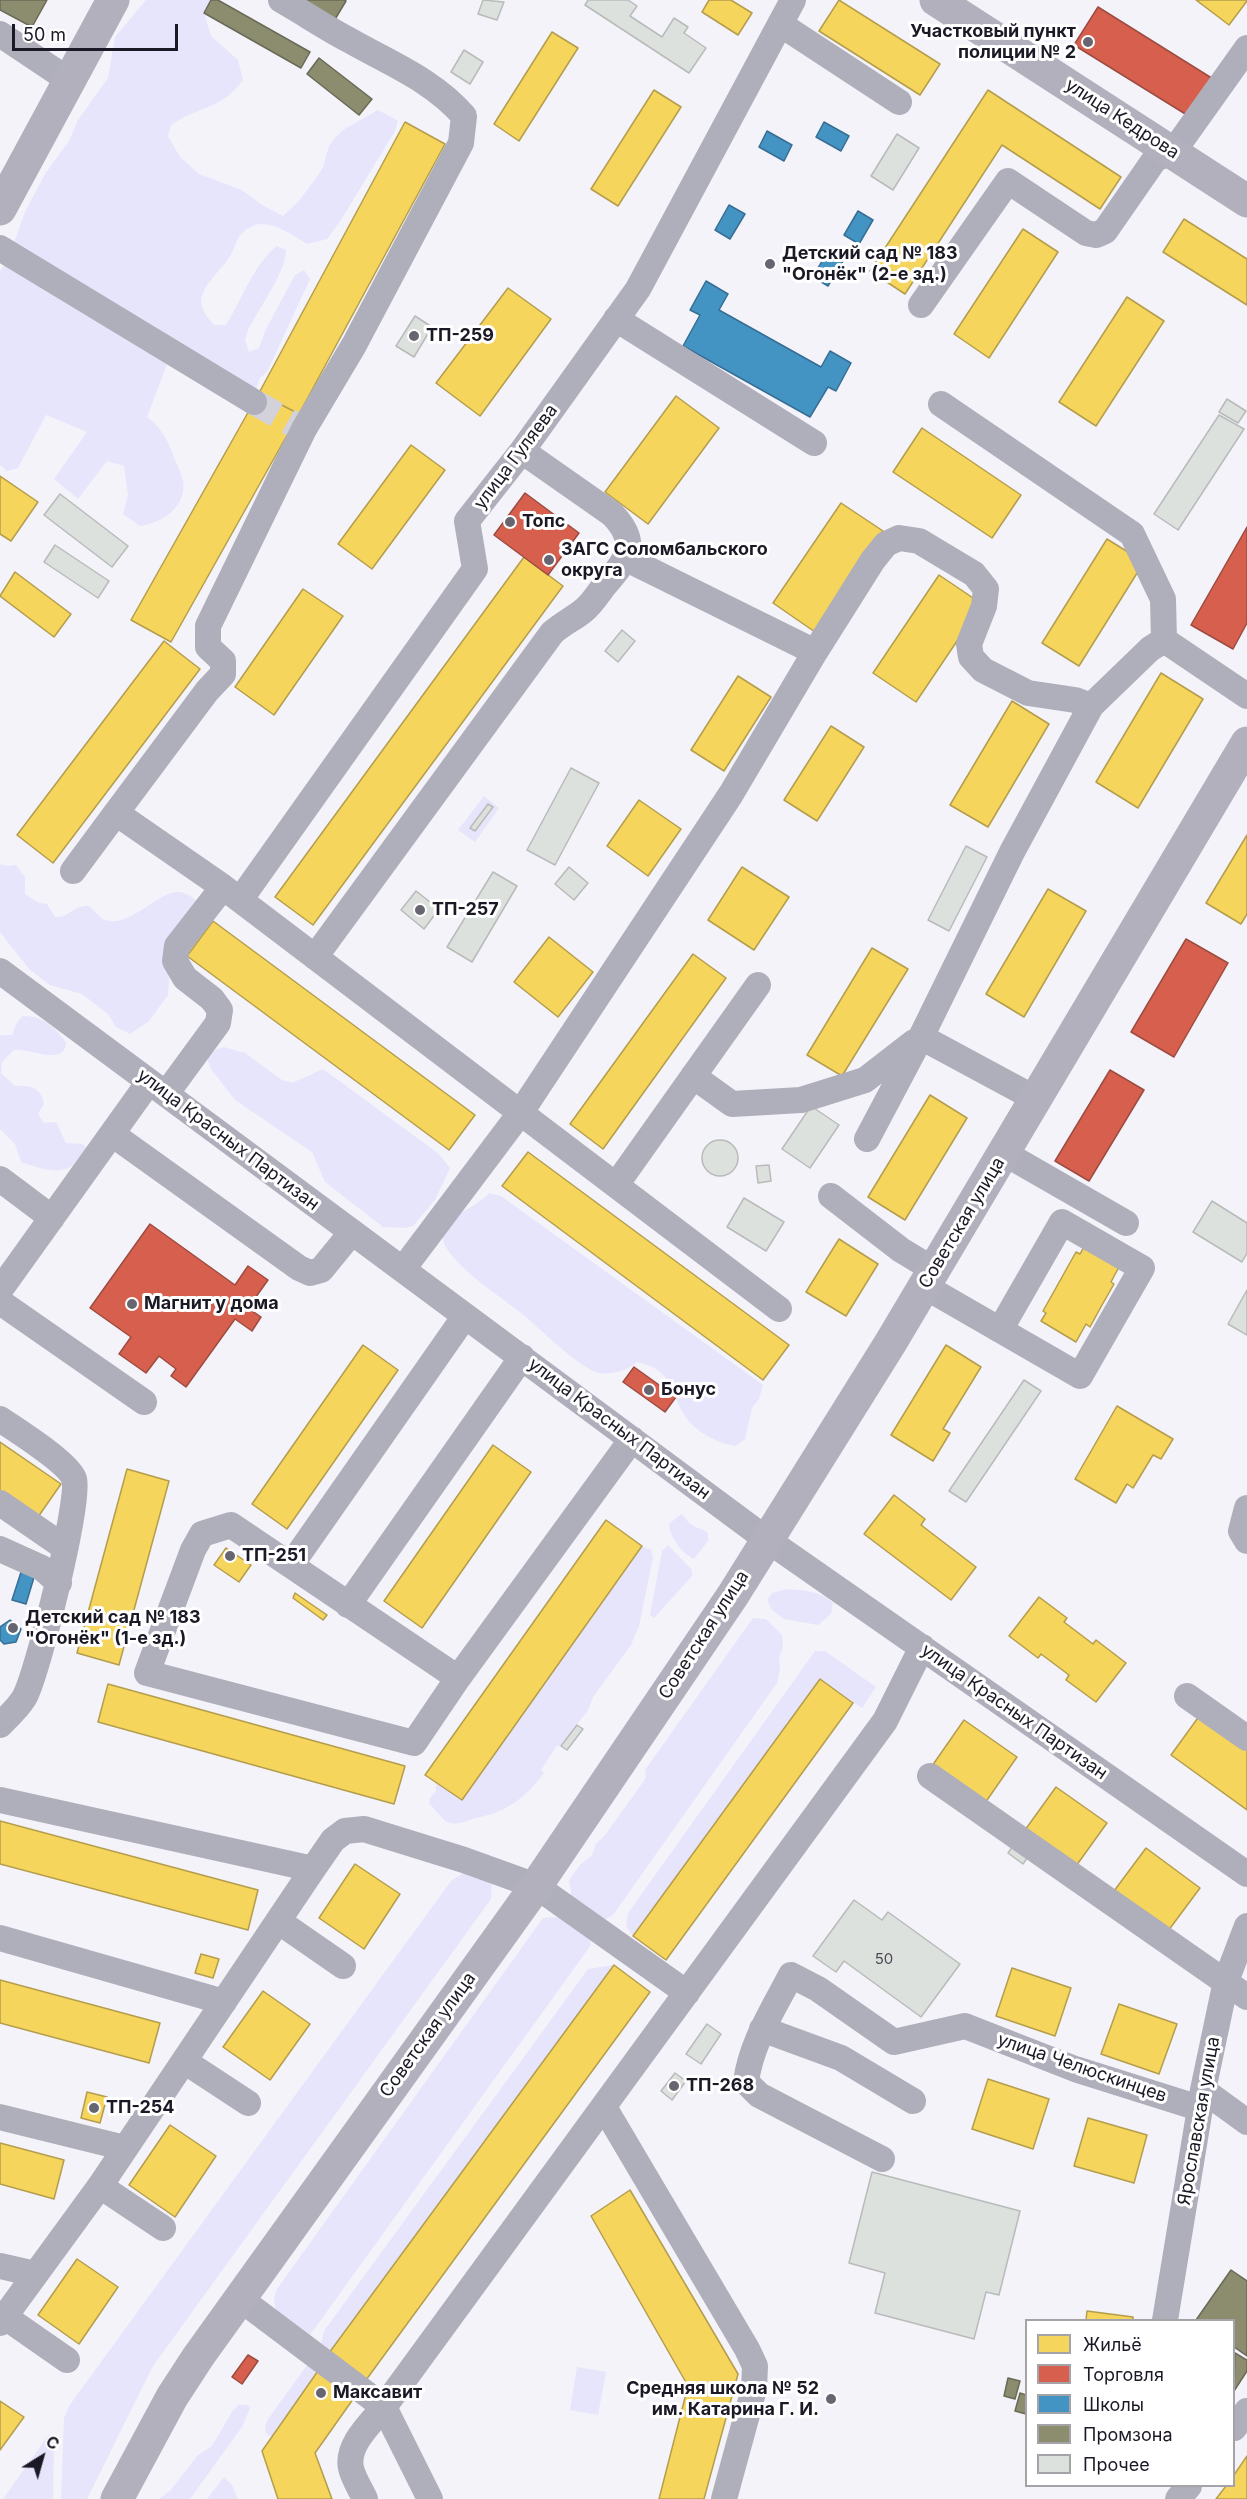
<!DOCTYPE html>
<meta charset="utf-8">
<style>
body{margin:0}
#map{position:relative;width:1247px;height:2499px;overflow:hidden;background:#f4f3fa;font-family:Inter,sans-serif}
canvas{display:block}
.legend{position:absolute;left:1025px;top:2319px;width:210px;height:168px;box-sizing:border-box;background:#fff;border:2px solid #a4a3a8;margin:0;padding:8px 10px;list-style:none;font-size:18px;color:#1b1925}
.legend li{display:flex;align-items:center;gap:12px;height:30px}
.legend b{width:30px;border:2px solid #a4a3a8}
.north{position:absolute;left:12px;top:2427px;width:60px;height:60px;-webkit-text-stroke:4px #fff;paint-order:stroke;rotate:37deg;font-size:16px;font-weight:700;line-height:24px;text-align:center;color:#1b1925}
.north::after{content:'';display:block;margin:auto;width:21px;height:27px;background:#1b1925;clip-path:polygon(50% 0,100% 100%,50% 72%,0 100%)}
.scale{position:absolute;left:12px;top:24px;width:166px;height:27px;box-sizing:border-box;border:3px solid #1b1925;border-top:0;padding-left:8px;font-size:18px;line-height:21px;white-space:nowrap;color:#1b1925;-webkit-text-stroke:4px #fff;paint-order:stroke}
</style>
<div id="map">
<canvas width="1247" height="2499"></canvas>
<ul class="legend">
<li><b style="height:16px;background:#f6d55c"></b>Жильё</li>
<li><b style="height:16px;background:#d6604d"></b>Торговля</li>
<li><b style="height:16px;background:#4393c3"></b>Школы</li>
<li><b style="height:16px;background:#8c8c6e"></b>Промзона</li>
<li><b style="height:16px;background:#dde1de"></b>Прочее</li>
</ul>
<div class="north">С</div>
<div class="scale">50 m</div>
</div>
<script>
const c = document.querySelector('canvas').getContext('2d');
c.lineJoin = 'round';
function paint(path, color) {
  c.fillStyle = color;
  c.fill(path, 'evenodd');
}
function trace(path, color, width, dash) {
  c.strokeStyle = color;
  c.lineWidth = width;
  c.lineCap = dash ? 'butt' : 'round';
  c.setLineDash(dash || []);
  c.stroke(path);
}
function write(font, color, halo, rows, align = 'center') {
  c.font = font + ' Inter,sans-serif';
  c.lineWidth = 6;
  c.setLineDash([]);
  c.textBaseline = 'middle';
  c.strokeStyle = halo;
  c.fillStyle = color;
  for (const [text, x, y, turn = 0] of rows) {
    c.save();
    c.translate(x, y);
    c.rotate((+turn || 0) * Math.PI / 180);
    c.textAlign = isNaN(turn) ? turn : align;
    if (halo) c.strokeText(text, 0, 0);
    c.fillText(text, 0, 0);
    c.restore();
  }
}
paint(new Path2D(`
 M146 0H211L204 13 211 36 238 60 243 80C221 110 198 106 171 125L168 136 180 157 199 174 242 190 262 205 283 216 298 202 317 177 323 167 329 146 335 138 343 130 378 110 398 121 395 131 341 220 327 239 307 244C294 236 278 224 261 224 254 224 246 229 241 234 235 241 234 252 228 259 220 271 202 286 201 301 201 310 208 318 214 325H226C241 301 255 262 277 246L286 250C286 272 259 308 248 330L245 340 249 352 259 348 266 329 295 275 304 270 310 279 267 372 260 378 256 389 169 359 147 417C161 427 167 439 173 455 176 463 181 472 183 481 187 507 162 523 140 526L123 514 128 495 124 466 107 461 78 499 54 479 87 432 46 415 18 468 7 471 0 465V271L7 262 25 212 45 174 69 141 78 120 108 78 115 37Z
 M484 796 499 808 475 842 458 830Z
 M0 864 8 866 16 865 25 877V894L39 903 47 904 55 917C69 918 73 905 89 906 94 910 98 916 103 919 128 931 156 892 178 892 186 892 193 898 199 903L166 964 169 979 168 995 149 1021 130 1034 116 1027 108 1014 82 994 50 985 30 970 10 945 0 932Z
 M23 1016C44 1016 54 1027 66 1042 66 1067 29 1048 14 1050L2 1062 1 1073 15 1086C29 1085 42 1088 44 1104L38 1114 44 1123 56 1122 66 1143 82 1144 88 1148C70 1179 51 1172 21 1162L15 1144 0 1129V1035H12L17 1022Z
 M224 1047 245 1053 282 1080 292 1083 323 1069 439 1154 450 1168 435 1200 413 1226 404 1228 383 1227 325 1182 312 1152 235 1100 211 1069 207 1058 215 1050Z
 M489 1193 501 1196 763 1385 759 1399 752 1408 745 1439 736 1446C720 1444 697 1433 687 1419 669 1393 675 1370 637 1362 626 1371 613 1375 599 1373 582 1370 541 1330 526 1317 503 1298 475 1282 455 1259 449 1252 439 1241 444 1231 452 1213 477 1207 489 1193Z
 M681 1514C686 1517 686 1521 691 1524 696 1529 703 1528 708 1533V1541L694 1559C682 1554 670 1537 669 1524Z
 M668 1545 692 1570V1576L654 1618 650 1615 662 1551Z
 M642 1546 651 1550 653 1557 639 1626 631 1645 593 1697 588 1710 560 1747 557 1745 541 1770 544 1773C525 1798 507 1812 476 1818 465 1821 457 1827 445 1821L429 1803 430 1798 436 1791V1782L462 1800Z
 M787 1589C802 1590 822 1591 833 1603L831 1614 818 1625 784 1619 772 1610 767 1600 772 1593Z
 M753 1618 766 1619 782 1635 783 1647 779 1657 780 1668 777 1683 613 1915 604 1920 572 1900 569 1880 580 1865 592 1855 596 1844 605 1835 644 1781 646 1776 645 1770Z
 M815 1651H825L876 1687 862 1708 820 1679 633 1936 626 1926 628 1913Z
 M469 1869 492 1882 491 1899 153 2366 87 2499H61L64 2418 69 2406 451 1881Z
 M559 1917 588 1935 591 1945 310 2335 306 2336 276 2312 274 2299 277 2289 543 1918Z
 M614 1965 329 2353 321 2344 324 2331 588 1969Z
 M310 2361 320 2368 271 2437 266 2433 265 2426 268 2419Z
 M577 2367 606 2372 598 2415 570 2410Z
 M239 2405H248L250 2408 242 2427 190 2499H159L170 2491 198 2455 212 2446 233 2410Z
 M49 2434 54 2441 53 2499H3Z
 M224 2477 232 2485 238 2499H207Z`), '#e7e5fb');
const homes = new Path2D(`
 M709 0H731L752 13 738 35 702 12Z
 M839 0 940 64 920 95 819 31Z
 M1196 0H1247V1L1229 25Z
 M552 32 578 48 519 141 494 124Z
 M654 90 681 107 618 206 591 189Z
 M988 90 1121 177 1100 209 1002 145 905 294 870 271Z
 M405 122 445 144 299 414 259 393Z
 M1184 219 1247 259V305L1163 252Z
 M1023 229 1058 252 989 358 954 334Z
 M508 288 551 319 480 416 436 383Z
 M1127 297 1164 321 1096 426 1059 402Z
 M259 393 299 414 171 642 131 620Z
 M676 396 719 428 648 524 605 492Z
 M922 428 1021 495 992 538 893 472Z
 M411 445 445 470 372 569 338 544Z
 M0 476 38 502 11 541 0 534Z
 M841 503 883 531 815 632 773 603Z
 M1107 539 1144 562 1079 666 1042 643Z
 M524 557 563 586 313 925 275 897Z
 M15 572 71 614 54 637 0 596Z
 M939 575 982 604 916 702 873 673Z
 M303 589 343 616 274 715 235 687Z
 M164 641 200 669 53 863 17 835Z
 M1161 673 1203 699 1138 808 1096 782Z
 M738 676 771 697 724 771 691 750Z
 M1012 701 1049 724 988 827 950 805Z
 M831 726 864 747 817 821 784 800Z
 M639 800 681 829 648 876 607 846Z
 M1247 835V914L1241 924 1206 903Z
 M742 867 789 897 754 950 708 920Z
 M1048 889 1086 911 1024 1017 986 994Z
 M213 921 475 1115 449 1150 187 956Z
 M549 937 593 972 558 1017 514 982Z
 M872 948 908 969 842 1076 807 1055Z
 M693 954 726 978 603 1149 570 1124Z
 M930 1095 967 1118 905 1220 868 1197Z
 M528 1152 789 1345 763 1380 502 1186Z
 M839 1239 878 1264 846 1316 806 1292Z
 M1085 1245 1120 1265 1111 1282 1114 1284 1102 1305 1090 1327 1086 1324 1076 1342 1041 1321 1046 1313 1043 1311 1076 1252 1080 1254Z
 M363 1345 398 1370 287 1529 252 1504Z
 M946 1345 981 1367 943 1429 950 1433 933 1461 891 1435Z
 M1117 1406 1173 1439 1161 1459 1153 1455 1133 1488 1127 1484 1116 1503 1075 1479Z
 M0 1442 61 1484 38 1517 0 1491Z
 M493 1445 531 1472 422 1628 384 1601Z
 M127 1469 169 1481 119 1665 77 1653Z
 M894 1495 925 1519 921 1525 976 1567 951 1600 864 1534Z
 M606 1520 642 1546 462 1800 425 1775Z
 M226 1548 251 1565 239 1582 214 1565Z
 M295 1593 327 1615 323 1620 293 1598Z
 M1039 1597 1067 1618 1064 1622 1093 1644 1096 1640 1126 1663 1096 1702 1066 1680 1069 1675 1041 1654 1038 1658 1009 1636Z
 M820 1679 853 1703 666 1960 633 1936Z
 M108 1684 405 1766 394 1804 98 1722Z
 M1200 1715 1247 1749V1810L1171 1755Z
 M964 1720 1017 1757 985 1803 932 1766Z
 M1056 1787 1107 1823 1076 1866 1025 1830Z
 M0 1821 258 1890 248 1930 0 1864Z
 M1146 1848 1200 1888 1168 1931 1114 1891Z
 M355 1864 400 1894 364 1949 319 1918Z
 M201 1954 219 1959 213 1978 195 1973Z
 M614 1965 650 1992 366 2380 329 2353Z
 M1012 1968 1071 1988 1055 2036 996 2016Z
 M0 1980 160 2023 149 2063 0 2023Z
 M263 1991 310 2024 270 2080 223 2047Z
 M1119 2004 1177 2024 1159 2074 1101 2054Z
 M988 2079 1049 2099 1033 2149 972 2129Z
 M87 2092 107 2097 100 2123 81 2118Z
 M1088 2118 1147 2135 1134 2183 1074 2166Z
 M170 2125 216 2156 175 2217 129 2185Z
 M0 2143 64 2160 54 2199 0 2184Z
 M630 2190 738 2374 704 2499H659L688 2386 591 2216Z
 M77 2259 118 2287 79 2344 38 2315Z
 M1087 2311 1133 2317V2320H1086Z
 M320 2368 356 2395 315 2453 332 2499H278L262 2451Z
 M0 2401 24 2417 0 2450Z
 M1247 2456V2499H1216L1226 2486H1234V2475Z`);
paint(homes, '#f6d55c');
trace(homes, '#b49d4c', 1.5);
const shops = new Path2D(`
 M1098 7 1218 82 1195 120 1074 45Z
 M525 493 579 533 548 575 494 535Z
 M1247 527V623L1233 649 1191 625Z
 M1186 939 1228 963 1174 1057 1131 1032Z
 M1110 1070 1144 1090 1089 1181 1055 1161Z
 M150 1224 235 1285 248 1266 268 1280 248 1308 261 1317 252 1331 235 1319 186 1387 171 1376 176 1369 159 1356 146 1373 119 1354 131 1337 90 1308Z
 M634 1367 676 1397 665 1412 623 1382Z
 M248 2355 258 2361 242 2384 232 2377Z`);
paint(shops, '#d6604d');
trace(shops, '#9e4b41', 1.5);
const schools = new Path2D(`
 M824 122 849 136 841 151 816 137Z
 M767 131 792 145 784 161 759 147Z
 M729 205 745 214 730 239 715 230Z
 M858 211 873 220 859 244 844 235Z
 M827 252 843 261 828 286 813 277Z
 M706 281 728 294 719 310 821 367 830 351 851 363 836 391 828 387 810 417 683 346 700 315 690 310Z
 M22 1569 35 1574 26 1604 12 1600Z
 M10 1620 21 1629 16 1642 4 1644 0 1640V1627Z`);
paint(schools, '#4393c3');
trace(schools, '#376e94', 1.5);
const industry = new Path2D(`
 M0 0H47L32 27 0 10Z
 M211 0H218L310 52 301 68 204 13Z
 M298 0H344L346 1 334 21Z
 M319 58 372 99 359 115 307 74Z
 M1231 2270 1247 2281V2356L1234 2347V2320H1196Z
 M1235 2353 1247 2360V2371L1234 2391Z
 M1008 2378 1020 2381 1015 2399 1004 2396Z
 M1020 2393 1026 2395V2414L1015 2411Z`);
paint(industry, '#8c8c6e');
trace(industry, '#6a6a58', 1.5);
const building = new Path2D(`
 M483 0 504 2 497 20 478 14Z
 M588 0H628L637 6 630 16 662 37 674 18 688 27 684 33 706 48 689 73 585 5Z
 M464 50 483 62 470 84 451 72Z
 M897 134 919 148 893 190 871 176Z
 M415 316 432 327 414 357 396 346Z
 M1227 399 1246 411 1238 423 1219 412Z
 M1219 415 1244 429 1178 530 1154 514Z
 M60 494 128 546 112 567 44 515Z
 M55 545 109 581 98 598 44 562Z
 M622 630 635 641 618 662 605 651Z
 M571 768 599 783 555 865 527 850Z
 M488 804 493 807 475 831 470 828Z
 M966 846 987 857 949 931 928 920Z
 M569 867 588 883 574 900 555 884Z
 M493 872 517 886 472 962 447 947Z
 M416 891 439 909 424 929 401 910Z
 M811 1106 839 1125 810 1168 782 1149Z
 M702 1158a18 18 0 1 1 36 0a18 18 0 1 1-36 0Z
 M769 1165 771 1181 758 1183 756 1166Z
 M744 1198 784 1222 766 1251 727 1227Z
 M1212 1201 1247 1223V1253L1242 1262 1193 1232Z
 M1247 1290V1335L1228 1324Z
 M1024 1380 1041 1391 966 1502 949 1491Z
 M577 1725 583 1729 567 1750 561 1746Z
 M1017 1840 1032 1851 1023 1864 1008 1853Z
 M854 1900 882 1920 888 1912 960 1964 921 2017 844 1961 836 1972 813 1956Z
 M707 2024 721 2034 701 2064 686 2054Z
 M675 2073 686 2081 672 2100 661 2091Z
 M872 2172 1020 2211 999 2295 986 2292 974 2339 875 2313 885 2273 849 2263Z`);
paint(building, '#dde1de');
trace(building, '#b8bbb9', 1.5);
trace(new Path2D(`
 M254 402 293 424`), '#d3d2da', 26, [26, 13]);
trace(new Path2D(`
 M281 0C304 13 326 28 349 40 389 63 433 80 464 116L461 143 354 345 304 429 208 626V647L223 661V674L207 691 116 813 223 887 779 1309
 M780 24 899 102
 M0 34 70 81
 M0 248 254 402
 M921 305 1008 181 1086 233 1096 235 1105 231 1155 159 1173 152 1247 48
 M616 319 814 443
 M941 404 1132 534 1163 599 1164 640
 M627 559 815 652
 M73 871 116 813
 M240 900 475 569 467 521 522 451 638 289 793 0
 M315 957 552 633C562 624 573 619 583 611 591 605 598 594 604 586 627 559 641 544 612 514L522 451
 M0 971 766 1539 1247 1874
 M921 1037 1036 1099
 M693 1076 732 1104 801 1100 865 1080 914 1042
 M166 1094 218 1023 220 1010 212 999 185 978 175 961 177 946 223 887
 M112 1134 299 1268 310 1273 321 1270 352 1232
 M867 1139 921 1037 1012 852 1091 706 1150 649 1164 640 1247 696
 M1004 1153 1126 1223
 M0 1179 52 1218
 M616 1185 758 985
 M831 1196 901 1250 934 1270
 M403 1269 521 1112 731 794 815 652 873 560 886 544 899 538 919 541 974 574 986 589 984 606 969 644 971 657 983 670 1028 693 1075 700 1091 706
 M924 1286 1080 1376 1142 1268 1062 1222 1000 1330
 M0 1290 149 1082
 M0 1302 144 1402
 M0 1419C16 1430 69 1463 74 1479 81 1499 37 1677 24 1698 18 1708 8 1717 0 1725
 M0 1503 64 1547
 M1247 1508 1241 1531 1247 1541
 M0 1549 42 1568 59 1583
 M291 1565 465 1316
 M348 1605 522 1357
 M458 1678 231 1525 202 1534 193 1550 147 1673 414 1743 458 1678 632 1439
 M1187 1696 1247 1738
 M930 1776 1247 1997
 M0 1800 313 1869 333 1840 345 1831 364 1829 464 1860 536 1886 687 1993
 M278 1921 343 1966
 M0 1938 224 2002
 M762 2029 841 2058 913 2101
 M184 2061 248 2103
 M1203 2090 1247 2122
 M604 2107 747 2349 755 2366 754 2389 724 2499
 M0 2117 125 2148
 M882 2159 759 2095 746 2082C751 2043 773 2010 791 1975L818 1989 894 2042 965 2026 1075 2069 1199 2108
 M100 2186 163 2228
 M0 2266 35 2274
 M239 2298 384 2407 430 2499
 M5 2317 67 2360
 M1165 2320 1203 2090 1226 1981 1247 1926
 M0 2323 100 2186 313 1869
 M1234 2428 1247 2411
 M365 2499C361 2490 353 2478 351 2468 346 2445 371 2423 384 2407L885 1721 922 1647
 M1178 2499 1189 2486`), '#afaebb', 26);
trace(new Path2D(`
 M936 0 1247 201
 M0 209 113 0
 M117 2499 172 2397 198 2357 536 1886 733 1595 891 1342 1247 743`), '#b3b0be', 33);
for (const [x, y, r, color] of [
 [1088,42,6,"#676570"],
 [770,264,6,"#676570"],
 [414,336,6,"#676570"],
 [510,522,6,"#676570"],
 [549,560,6,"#676570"],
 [420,910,6,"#676570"],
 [132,1304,6,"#676570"],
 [649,1390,6,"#676570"],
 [230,1556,6,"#676570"],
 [13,1628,6,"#676570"],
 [674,2086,6,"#676570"],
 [94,2108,6,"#676570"],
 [321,2393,6,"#676570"],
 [831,2399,6,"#676570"]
]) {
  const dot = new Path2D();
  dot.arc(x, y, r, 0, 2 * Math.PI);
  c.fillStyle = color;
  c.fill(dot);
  trace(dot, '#fff', 2);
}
write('15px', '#4c4b53', null, [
 ["50",884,1959]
]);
write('bold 18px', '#1b1925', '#fff', [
 ["Участковый пункт",1076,32,"right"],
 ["полиции № 2",1076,53,"right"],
 ["Детский сад № 183",782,254],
 ["\"Огонёк\" (2-е зд.)",782,275],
 ["ТП-259",426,336],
 ["Топс",522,522],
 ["ЗАГС Соломбальского",561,550],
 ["округа",561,571],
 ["ТП-257",432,910],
 ["Магнит у дома",144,1304],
 ["Бонус",661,1390],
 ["ТП-251",242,1556],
 ["Детский сад № 183",25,1618],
 ["\"Огонёк\" (1-е зд.)",25,1639],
 ["ТП-268",686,2086],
 ["ТП-254",106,2108],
 ["Средняя школа № 52",819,2389,"right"],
 ["им. Катарина Г. И.",819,2410,"right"],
 ["Максавит",333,2393]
], 'left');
write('18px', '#1b1925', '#fff', [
 ["улица Кедрова",1122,119,33],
 ["улица Гуляева",516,457,-53],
 ["улица Красных Партизан",228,1140,37],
 ["Советская улица",962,1223,-59],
 ["улица Красных Партизан",619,1429,37],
 ["Советская улица",704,1635,-57],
 ["улица Красных Партизан",1014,1712,35],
 ["Советская улица",428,2035,-54],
 ["улица Челюскинцев",1082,2068,19],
 ["Ярославская улица",1199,2121,-80]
]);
</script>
